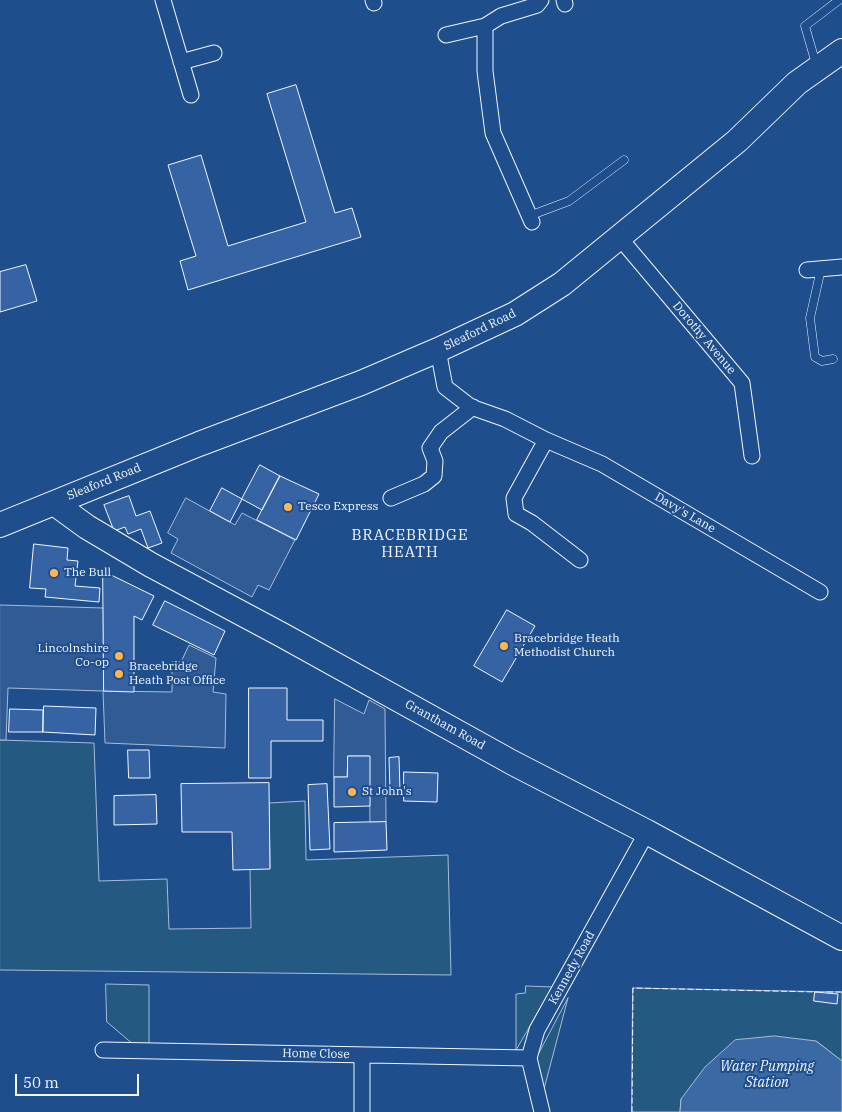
<!DOCTYPE html>
<style>
body{margin:0}
#map{position:relative;width:842px;height:1112px;overflow:hidden;background:#1f4e8c;font-family:"IBM Plex Serif",serif}
canvas{display:block}
.scale{position:absolute;left:15px;top:1074px;width:124px;height:22px;box-sizing:border-box;border:2px solid #f2f6ff;border-top:0;padding-left:6px;font-size:15px;line-height:18px;white-space:nowrap;color:#f2f6ff;-webkit-text-stroke:4px #1f4e8c;paint-order:stroke}
</style>
<div id="map">
<canvas width="842" height="1112"></canvas>
<div class="scale">50 m</div>
</div>
<script>
const c = document.querySelector('canvas').getContext('2d');
c.lineJoin = 'round';
function paint(path, color) {
  c.fillStyle = color;
  c.fill(path, 'evenodd');
}
function trace(path, color, width, dash) {
  c.strokeStyle = color;
  c.lineWidth = width;
  c.lineCap = dash ? 'butt' : 'round';
  c.setLineDash(dash || []);
  c.stroke(path);
}
function write(font, color, halo, rows, align = 'center') {
  c.font = font + ' "IBM Plex Serif",serif';
  c.lineWidth = 4;
  c.setLineDash([]);
  c.textBaseline = 'middle';
  c.strokeStyle = halo;
  c.fillStyle = color;
  for (const [text, x, y, turn = 0] of rows) {
    c.save();
    c.translate(x, y);
    c.rotate((+turn || 0) * Math.PI / 180);
    c.textAlign = isNaN(turn) ? turn : align;
    if (halo) c.strokeText(text, 0, 0);
    c.fillText(text, 0, 0);
    c.restore();
  }
}
const green = new Path2D(`
 M0 740 94 743 99 881 167 879 169 929 251 928 250 869 270 868 269 803 305 801 306 860 448 855 451 975 0 970Z
 M106 984 149 985V1047L134 1045 107 1022Z
 M526 986 553 987 516 1050V994L525 993Z
 M633 988 842 992V1061L816 1041 681 1099 680 1112H632Z
 M568 998 544 1089 536 1059Z`);
paint(green, '#245a82');
trace(green, '#a8bbd7', 1);
const parking = new Path2D(`
 M186 498 235 525 242 513 295 540 269 590 258 585 252 597 171 553 178 539 168 533Z
 M0 605 104 608V691L172 692V662H181L189 645 216 658 213 692 226 694 225 748 105 743 103 691 8 688 6 740H0Z
 M335 699 364 714 369 700 385 709 386 822 370 823 369 756H348L347 777H334Z`);
paint(parking, '#305b95');
trace(parking, '#a8bbd7', 1);
const water = new Path2D(`
 M775 1036 816 1041 842 1061V1112H680L681 1099 705 1067 735 1040Z`);
paint(water, '#3b69a3');
trace(water, '#a8bbd7', 1);
const building = new Path2D(`
 M296 85 335 213 352 208 361 237 188 290 180 261 196 256 168 165 201 155 228 246 306 222 267 94Z
 M26 265 37 301 0 312V272Z
 M260 465 280 476 262 510 242 499Z
 M280 476 319 494 296 540 257 520Z
 M222 488 242 499 230 522 210 511Z
 M129 496 136 516 150 511 162 543 148 548 141 529 128 534 125 527 114 531 104 505Z
 M34 544 68 548 67 560 78 561 75 586 100 588 99 602 45 597 46 589 30 588Z
 M103 571 154 596 142 620 134 616V692L104 691Z
 M165 601 225 631 214 655 153 625Z
 M507 610 535 626 502 682 474 666Z
 M249 688H287V720H323V741H271V778H249Z
 M44 706 96 708 95 735 43 732Z
 M10 709 43 710V732H9Z
 M128 750H149L150 778H129Z
 M348 756H370V806L334 807V777H347Z
 M399 757 400 791H390L389 758Z
 M404 772 438 773 437 802 404 801Z
 M269 783 270 869 233 870 232 832H182L181 784Z
 M327 784 330 849 310 850 308 785Z
 M156 795 157 824 114 825V796Z
 M386 822 387 850 334 852V823Z
 M815 992 838 994 837 1004 814 1001Z`);
paint(building, '#3563a3');
trace(building, '#f2f6ff', 1);
const service = new Path2D(`
 M816 64 805 26 839 0
 M529 216 569 201 624 160
 M821 269 810 318 815 357 822 361 833 359`);
const minor = new Path2D(`
 M163 0 191 95
 M373 0 374 3
 M564 0 565 4
 M485 26V71L493 133 532 222
 M446 35 485 26 501 16 537 5 541 0
 M181 62 214 53
 M619 237 742 383 752 456
 M807 270 842 267
 M438 350 445 387 471 407 505 419 546 440 602 464 820 592
 M546 440 514 498 516 514 532 523 580 560
 M391 498 424 484 434 476 435 461 430 448 441 432 473 407
 M103 1050 529 1058
 M362 1055V1112
 M542 1112 529 1058 537 1030 647 832`);
const primary = new Path2D(`
 M54 503 87 527 151 565 282 635 513 763 647 832 842 938
 M0 525 199 444 361 383 438 350 515 314 562 284 737 141 797 83 842 51`);
trace(service, '#f2f6ff', 9);
trace(minor, '#f2f6ff', 17);
trace(primary, '#f2f6ff', 26);
trace(service, '#1f4e8c', 8);
trace(minor, '#1f4e8c', 15);
trace(primary, '#1f4e8c', 24);
trace(new Path2D(`
 M827 992H842
 M632 1112 633 988 817 992`), '#f2f6ff', 1, [6, 2.5]);
for (const [x, y, r, color] of [
 [288,507,5,"#ffb74d"],
 [54,573,5,"#ffb74d"],
 [504,646,5,"#ffb74d"],
 [119,656,5,"#ffb74d"],
 [119,674,5,"#ffb74d"],
 [352,792,5,"#ffb74d"]
]) {
  const dot = new Path2D();
  dot.arc(x, y, r, 0, 2 * Math.PI);
  c.fillStyle = color;
  c.fill(dot);
  trace(dot, '#1f4e8c', 2);
}
write('12px', '#f2f6ff', '#1f4e8c', [
 ["Sleaford Road",480,330,-26],
 ["Dorothy Avenue",704,338,50],
 ["Sleaford Road",104,482,-22],
 ["Davy's Lane",685,513,30],
 ["Grantham Road",445,725,29],
 ["Kennedy Road",572,968,-61],
 ["Home Close",316,1054,1]
]);
write('12px', '#f2f6ff', '#1f4e8c', [
 ["Tesco Express",298,507],
 ["The Bull",64,573],
 ["Bracebridge Heath",514,639],
 ["Methodist Church",514,653],
 ["Lincolnshire",109,649,"right"],
 ["Co-op",109,663,"right"],
 ["Bracebridge",129,667],
 ["Heath Post Office",129,681],
 ["St John's",362,792]
], 'left');
write('italic 14px', '#f2f6ff', '#1f4e8c', [
 ["Water Pumping",767,1067],
 ["Station",767,1083]
]);
c.letterSpacing = '1px';
write('15px', '#f2f6ff', '#1f4e8c', [
 ["BRACEBRIDGE",410,536],
 ["HEATH",410,553]
]);
c.letterSpacing = '0px';
</script>
